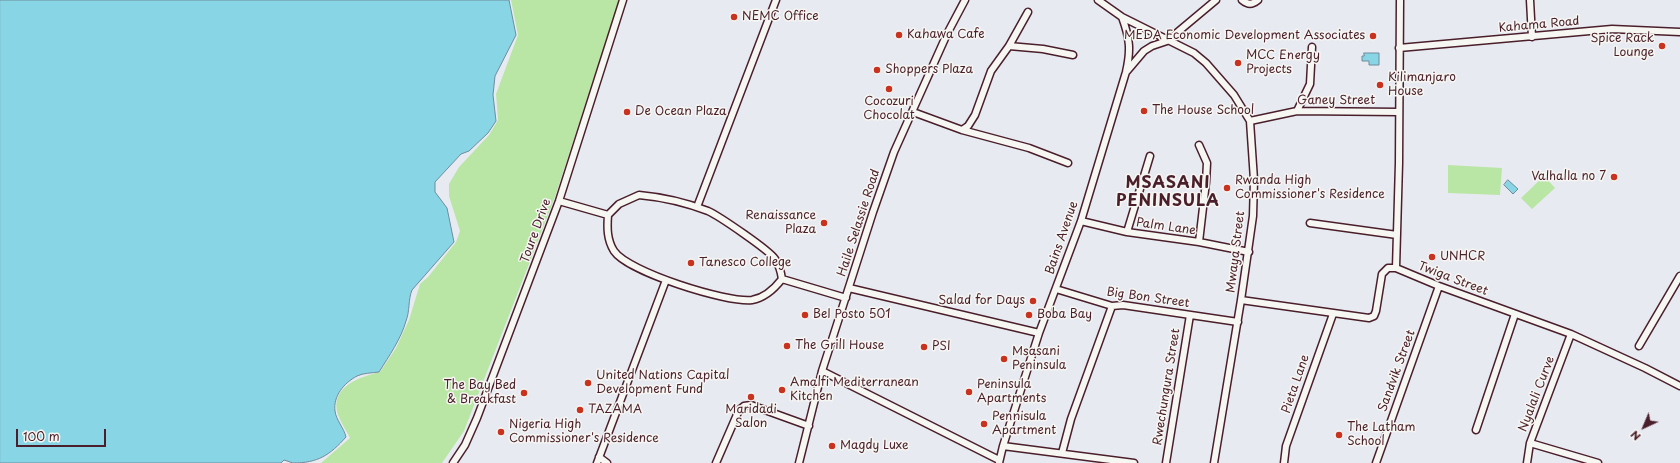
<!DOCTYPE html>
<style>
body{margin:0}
#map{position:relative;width:1680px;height:463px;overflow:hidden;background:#e8eaf1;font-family:"Playpen Sans",sans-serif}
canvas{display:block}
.north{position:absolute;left:1624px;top:407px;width:40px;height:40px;-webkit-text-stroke:3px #f6f6f2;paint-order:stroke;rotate:224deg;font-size:11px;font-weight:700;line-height:16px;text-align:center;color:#4a1f2b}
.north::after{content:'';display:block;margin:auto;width:14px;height:18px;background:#4a1f2b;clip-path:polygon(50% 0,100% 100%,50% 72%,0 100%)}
.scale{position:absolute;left:16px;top:429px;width:90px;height:18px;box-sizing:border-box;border:2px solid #4a1f2b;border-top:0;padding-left:5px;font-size:12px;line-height:14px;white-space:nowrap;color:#4a1f2b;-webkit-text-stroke:3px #f6f6f2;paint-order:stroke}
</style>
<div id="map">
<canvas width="1680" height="463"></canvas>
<div class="north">N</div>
<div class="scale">100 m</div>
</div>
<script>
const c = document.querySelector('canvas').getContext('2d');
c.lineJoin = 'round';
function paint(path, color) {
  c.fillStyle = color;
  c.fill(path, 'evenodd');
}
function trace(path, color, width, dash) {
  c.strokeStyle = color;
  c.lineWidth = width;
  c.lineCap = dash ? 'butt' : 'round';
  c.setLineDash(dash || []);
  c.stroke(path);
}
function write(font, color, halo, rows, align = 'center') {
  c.font = font + ' "Playpen Sans",sans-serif';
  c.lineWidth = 3;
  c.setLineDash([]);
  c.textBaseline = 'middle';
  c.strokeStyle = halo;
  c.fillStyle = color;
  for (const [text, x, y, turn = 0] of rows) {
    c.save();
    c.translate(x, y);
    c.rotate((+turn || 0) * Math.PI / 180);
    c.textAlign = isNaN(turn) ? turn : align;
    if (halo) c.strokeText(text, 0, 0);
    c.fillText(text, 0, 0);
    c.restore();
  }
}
paint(new Path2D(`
 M511 0H619L555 197 464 431 442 463H321L350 438C346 430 341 423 338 415 329 387 359 377 380 372L396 348 409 320 420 284 428 277 456 242 460 231 449 196V184L459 167 489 135 498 120 496 94 518 35Z
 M1448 165 1502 168 1500 195 1448 193Z
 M1544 176 1555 188 1532 209 1521 198Z`), '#b9e6a5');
const water = new Path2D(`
 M0 0H509L516 35 495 76 493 95 496 121 488 133 469 151 461 154 435 182V192L447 208 454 242 412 290C408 300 410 311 406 321 401 339 389 356 379 372 372 373 363 373 357 376 344 383 333 396 335 411 336 420 344 428 346 437 330 455 318 463 293 463 290 462 287 461 284 460L281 463H0Z
 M1364 53H1379V65H1369V61H1362V56H1364Z
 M1508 180 1518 189 1513 194 1504 185Z`);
paint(water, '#87d5e5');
trace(water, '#6f8c9b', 1);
const minor = new Path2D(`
 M1098 0 1122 17 1194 53 1206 63 1234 95 1250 121 1254 180 1253 216 1241 300 1214 463
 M1242 0C1248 5 1252 5 1258 0
 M1530 0 1532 37
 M1009 46 1043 49 1073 55
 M1399 48 1612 29 1680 32
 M1127 71 1144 51 1152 46 1167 41 1216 0
 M1297 111 1310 84 1312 47
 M913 112 962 130 1029 148 1068 163
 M1250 121 1297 111 1399 112
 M962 130 968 126 975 115 991 71 1009 46 1028 12
 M639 195C661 197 687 203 708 211 719 216 769 250 775 259 779 265 781 272 782 279 775 288 764 298 752 300 727 303 628 272 614 251 607 240 607 228 608 215L619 204Z
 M559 201 608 215
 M697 207 776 0
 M1081 221 1127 232 1199 242 1249 252
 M1310 223 1397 235
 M1127 232 1150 156
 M1199 242 1206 182 1207 163 1199 145
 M1396 268 1399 163 1400 0
 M782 279 846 298
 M849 288 1039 333
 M1056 289 1112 306 1123 305 1238 322
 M1241 300 1369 318 1374 316 1376 311 1382 274 1388 268H1396L1439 286 1571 334 1645 368 1680 386
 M1639 346 1680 276
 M822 371 999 460
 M1476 430 1515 314
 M1530 443 1598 463
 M1003 446 1134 463
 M1062 453 1071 419 1112 306
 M599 457 607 463
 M453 463 465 445 477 418 559 201 623 0
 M597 463 666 280
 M716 463 739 410 744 406 751 405 809 426
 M799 463 822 371 873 212 894 152 947 34 965 0
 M999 463 1003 446 1039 333 1081 221 1126 72C1131 50 1130 39 1122 17
 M1166 463 1190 315
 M1284 463 1286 446 1333 314
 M1376 463 1439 286
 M1527 463 1530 443 1571 334`);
trace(minor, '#4a1f2b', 9);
trace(minor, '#f6f6f2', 6);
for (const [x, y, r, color] of [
 [734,17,4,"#c8321e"],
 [899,35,4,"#c8321e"],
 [1373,36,4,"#c8321e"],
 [1662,46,4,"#c8321e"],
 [1238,63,4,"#c8321e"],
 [877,70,4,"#c8321e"],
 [1380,85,4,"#c8321e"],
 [889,89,4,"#c8321e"],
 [1144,111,4,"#c8321e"],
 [627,112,4,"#c8321e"],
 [1614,177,4,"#c8321e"],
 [1227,188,4,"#c8321e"],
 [824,223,4,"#c8321e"],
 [1432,257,4,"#c8321e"],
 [691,263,4,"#c8321e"],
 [1033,301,4,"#c8321e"],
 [805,315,4,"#c8321e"],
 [1029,315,4,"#c8321e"],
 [787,346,4,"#c8321e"],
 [924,347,4,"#c8321e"],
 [1004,359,4,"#c8321e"],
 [588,383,4,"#c8321e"],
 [782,390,4,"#c8321e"],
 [969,392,4,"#c8321e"],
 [524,393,4,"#c8321e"],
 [751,397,4,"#c8321e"],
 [580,410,4,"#c8321e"],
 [984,424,4,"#c8321e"],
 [501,432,4,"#c8321e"],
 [1339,435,4,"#c8321e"],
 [832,446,4,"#c8321e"]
]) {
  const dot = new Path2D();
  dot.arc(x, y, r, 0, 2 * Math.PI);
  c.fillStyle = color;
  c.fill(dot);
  trace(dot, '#f6f6f2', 1.5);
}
write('12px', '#4a1f2b', '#f6f6f2', [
 ["NEMC Office",742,17],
 ["Kahawa Cafe",907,35],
 ["MEDA Economic Development Associates",1365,36,"right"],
 ["Spice Rack",1654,39,"right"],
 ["Lounge",1654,53,"right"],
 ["MCC Energy",1246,56],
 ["Projects",1246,70],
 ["Shoppers Plaza",885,70],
 ["Kilimanjaro",1388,78],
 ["House",1388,92],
 ["Cocozuri",889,102,"center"],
 ["Chocolat",889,116,"center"],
 ["The House School",1152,111],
 ["De Ocean Plaza",635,112],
 ["Valhalla no 7",1606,177,"right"],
 ["Rwanda High",1235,181],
 ["Commissioner's Residence",1235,195],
 ["Renaissance",816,216,"right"],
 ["Plaza",816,230,"right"],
 ["UNHCR",1440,257],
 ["Tanesco College",699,263],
 ["Salad for Days",1025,301,"right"],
 ["Bel Posto 501",813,315],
 ["Boba Bay",1037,315],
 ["The Grill House",795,346],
 ["PSI",932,347],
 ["Msasani",1012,352],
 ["Peninsula",1012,366],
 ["United Nations Capital",596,376],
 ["Development Fund",596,390],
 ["Amalfi Mediterranean",790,383],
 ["Kitchen",790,397],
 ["Peninsula",977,385],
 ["Apartments",977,399],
 ["The Bay Bed",516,386,"right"],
 ["& Breakfast",516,400,"right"],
 ["TAZAMA",588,410],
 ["Maridadi",751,410,"center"],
 ["Salon",751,424,"center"],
 ["Pennisula",992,417],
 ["Apartment",992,431],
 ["Nigeria High",509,425],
 ["Commissioner's Residence",509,439],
 ["The Latham",1347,428],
 ["School",1347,442],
 ["Magdy Luxe",840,446]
], 'left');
write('12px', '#4a1f2b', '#f6f6f2', [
 ["Kahama Road",1539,25,-5],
 ["Ganey Street",1336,101],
 ["Haile Selassie Road",859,223,-72],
 ["Palm Lane",1166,227,8],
 ["Toure Drive",536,231,-70],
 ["Bains Avenue",1062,238,-71],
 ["Mwaya Street",1236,252,-83],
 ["Twiga Street",1453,279,21],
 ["Big Bon Street",1148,298,8],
 ["Sandvik Street",1397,371,-70],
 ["Pieta Lane",1296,384,-71],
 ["Rwechungura Street",1167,387,-81],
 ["Nyalali Curve",1537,394,-69]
]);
c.letterSpacing = '1px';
write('bold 16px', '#4a1f2b', '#f6f6f2', [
 ["MSASANI",1168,184],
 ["PENINSULA",1168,202]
]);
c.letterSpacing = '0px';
</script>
